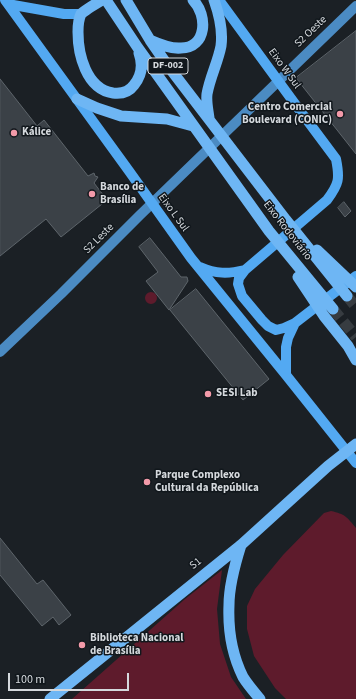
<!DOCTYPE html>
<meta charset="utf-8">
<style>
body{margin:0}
#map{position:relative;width:356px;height:699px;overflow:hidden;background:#1b2025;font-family:"Source Sans 3",sans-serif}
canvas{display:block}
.scale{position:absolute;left:8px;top:673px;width:121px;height:18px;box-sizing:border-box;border:2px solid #d5d9dd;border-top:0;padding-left:5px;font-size:12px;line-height:14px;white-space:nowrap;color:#d5d9dd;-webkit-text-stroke:3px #11171c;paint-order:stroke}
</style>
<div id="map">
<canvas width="356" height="699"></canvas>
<div class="scale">100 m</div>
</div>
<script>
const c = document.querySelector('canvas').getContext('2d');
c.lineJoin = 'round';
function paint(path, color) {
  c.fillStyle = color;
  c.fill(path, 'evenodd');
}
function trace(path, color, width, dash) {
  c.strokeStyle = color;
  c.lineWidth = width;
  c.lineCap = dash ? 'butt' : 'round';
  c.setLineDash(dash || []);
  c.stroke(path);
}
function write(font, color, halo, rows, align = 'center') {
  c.font = font + ' "Source Sans 3",sans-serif';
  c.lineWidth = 3;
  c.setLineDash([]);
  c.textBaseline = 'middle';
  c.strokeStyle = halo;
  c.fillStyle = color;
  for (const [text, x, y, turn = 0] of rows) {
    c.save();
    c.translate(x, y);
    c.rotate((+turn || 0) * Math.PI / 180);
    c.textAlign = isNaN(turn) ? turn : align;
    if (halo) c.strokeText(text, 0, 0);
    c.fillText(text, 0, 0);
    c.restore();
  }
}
paint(new Path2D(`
 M145 298a6 6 0 1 1 12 0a6 6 0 1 1-12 0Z
 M331 511C345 514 347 517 356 528V699H286L275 688 254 656 247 629V606L255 589 283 555 324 513Z
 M222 570 217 609 220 644 231 677 246 699H72L185 599Z`), '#5e1b2c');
const building = new Path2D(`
 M356 31V154L296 78Z
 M0 79 37 126 44 120 88 176 94 173 95 176 98 177 94 183 107 200 61 237 46 219 0 256Z
 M344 202 351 211 345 217 338 208Z
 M150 238 181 277H187L188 281 169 310 146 281 158 272 139 247Z
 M196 289 269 379 243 400 170 310Z
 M0 538 37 584 43 580 71 615 59 625 53 617 42 626 0 575Z`);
paint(building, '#3b4147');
trace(building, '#5e656b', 1);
trace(new Path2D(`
 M347 296 356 307
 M333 309 356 337`), '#373c41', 11, [11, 5.5]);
trace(new Path2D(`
 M0 352 61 294 140 215 356 6`), '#4b8bc3', 10);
trace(new Path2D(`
 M5 0 129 171 191 258 286 375 356 463
 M219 0 298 108 336 159C340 179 339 184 327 200L245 270 239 278 238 284 242 296 262 320 268 326 276 330 284 328 295 323 356 276
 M8 4 64 14H81
 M200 267C216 274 228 274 245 270
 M286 375V347L288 338 295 323`), '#53a9f2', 10);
trace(new Path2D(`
 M102 0C97 3 84 11 81 14 79 18 78 27 78 32 78 54 86 89 113 93 121 94 129 92 134 85 142 75 143 64 139 53
 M106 0 138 48 269 231 333 309
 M126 0 150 40 168 66 286 220 347 296
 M150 40C159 44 170 49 181 48 207 48 208 15 193 0
 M77 99 97 108 121 116 167 119 193 126
 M209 118C208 110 206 102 207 94 210 77 218 62 221 46 223 31 219 14 214 0
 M317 250 356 287
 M298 277 324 316 348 346 356 360
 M241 545C235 564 229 585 229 605 228 629 232 655 243 677 248 685 254 692 260 699
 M50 699 241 545 328 466 356 444`), '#6eb6f4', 11);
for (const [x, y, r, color] of [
 [340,114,4,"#f39aa9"],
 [14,133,4,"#f39aa9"],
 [92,194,4,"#f39aa9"],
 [208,394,4,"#f39aa9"],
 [147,482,4,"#f39aa9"],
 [82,645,4,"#f39aa9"]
]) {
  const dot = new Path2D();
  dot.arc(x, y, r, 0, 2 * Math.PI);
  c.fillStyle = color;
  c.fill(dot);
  trace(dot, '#11171c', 1.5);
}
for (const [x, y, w] of [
 [168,66,40]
]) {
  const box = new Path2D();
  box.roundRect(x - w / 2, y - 8, w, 16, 3);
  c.fillStyle = '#11171c';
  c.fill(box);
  trace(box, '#d5d9dd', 1);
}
write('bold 10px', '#d5d9dd', null, [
 ["DF-002",168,66]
]);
write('11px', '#d5d9dd', '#11171c', [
 ["S2 Oeste",311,32,-44],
 ["Eixo W Sul",284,69,54],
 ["Eixo L Sul",173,213,54],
 ["Eixo Rodoviário",287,231,52],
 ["S2 Leste",99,239,-45],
 ["S1",196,564,-39]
]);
write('bold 11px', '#d5d9dd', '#11171c', [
 ["Centro Comercial",332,108,"right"],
 ["Boulevard (CONIC)",332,121,"right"],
 ["Kálice",22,133],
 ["Banco de",100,188],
 ["Brasília",100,201],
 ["SESI Lab",216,394],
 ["Parque Complexo",155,476],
 ["Cultural da República",155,489],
 ["Biblioteca Nacional",90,639],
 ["de Brasília",90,652]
], 'left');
</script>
